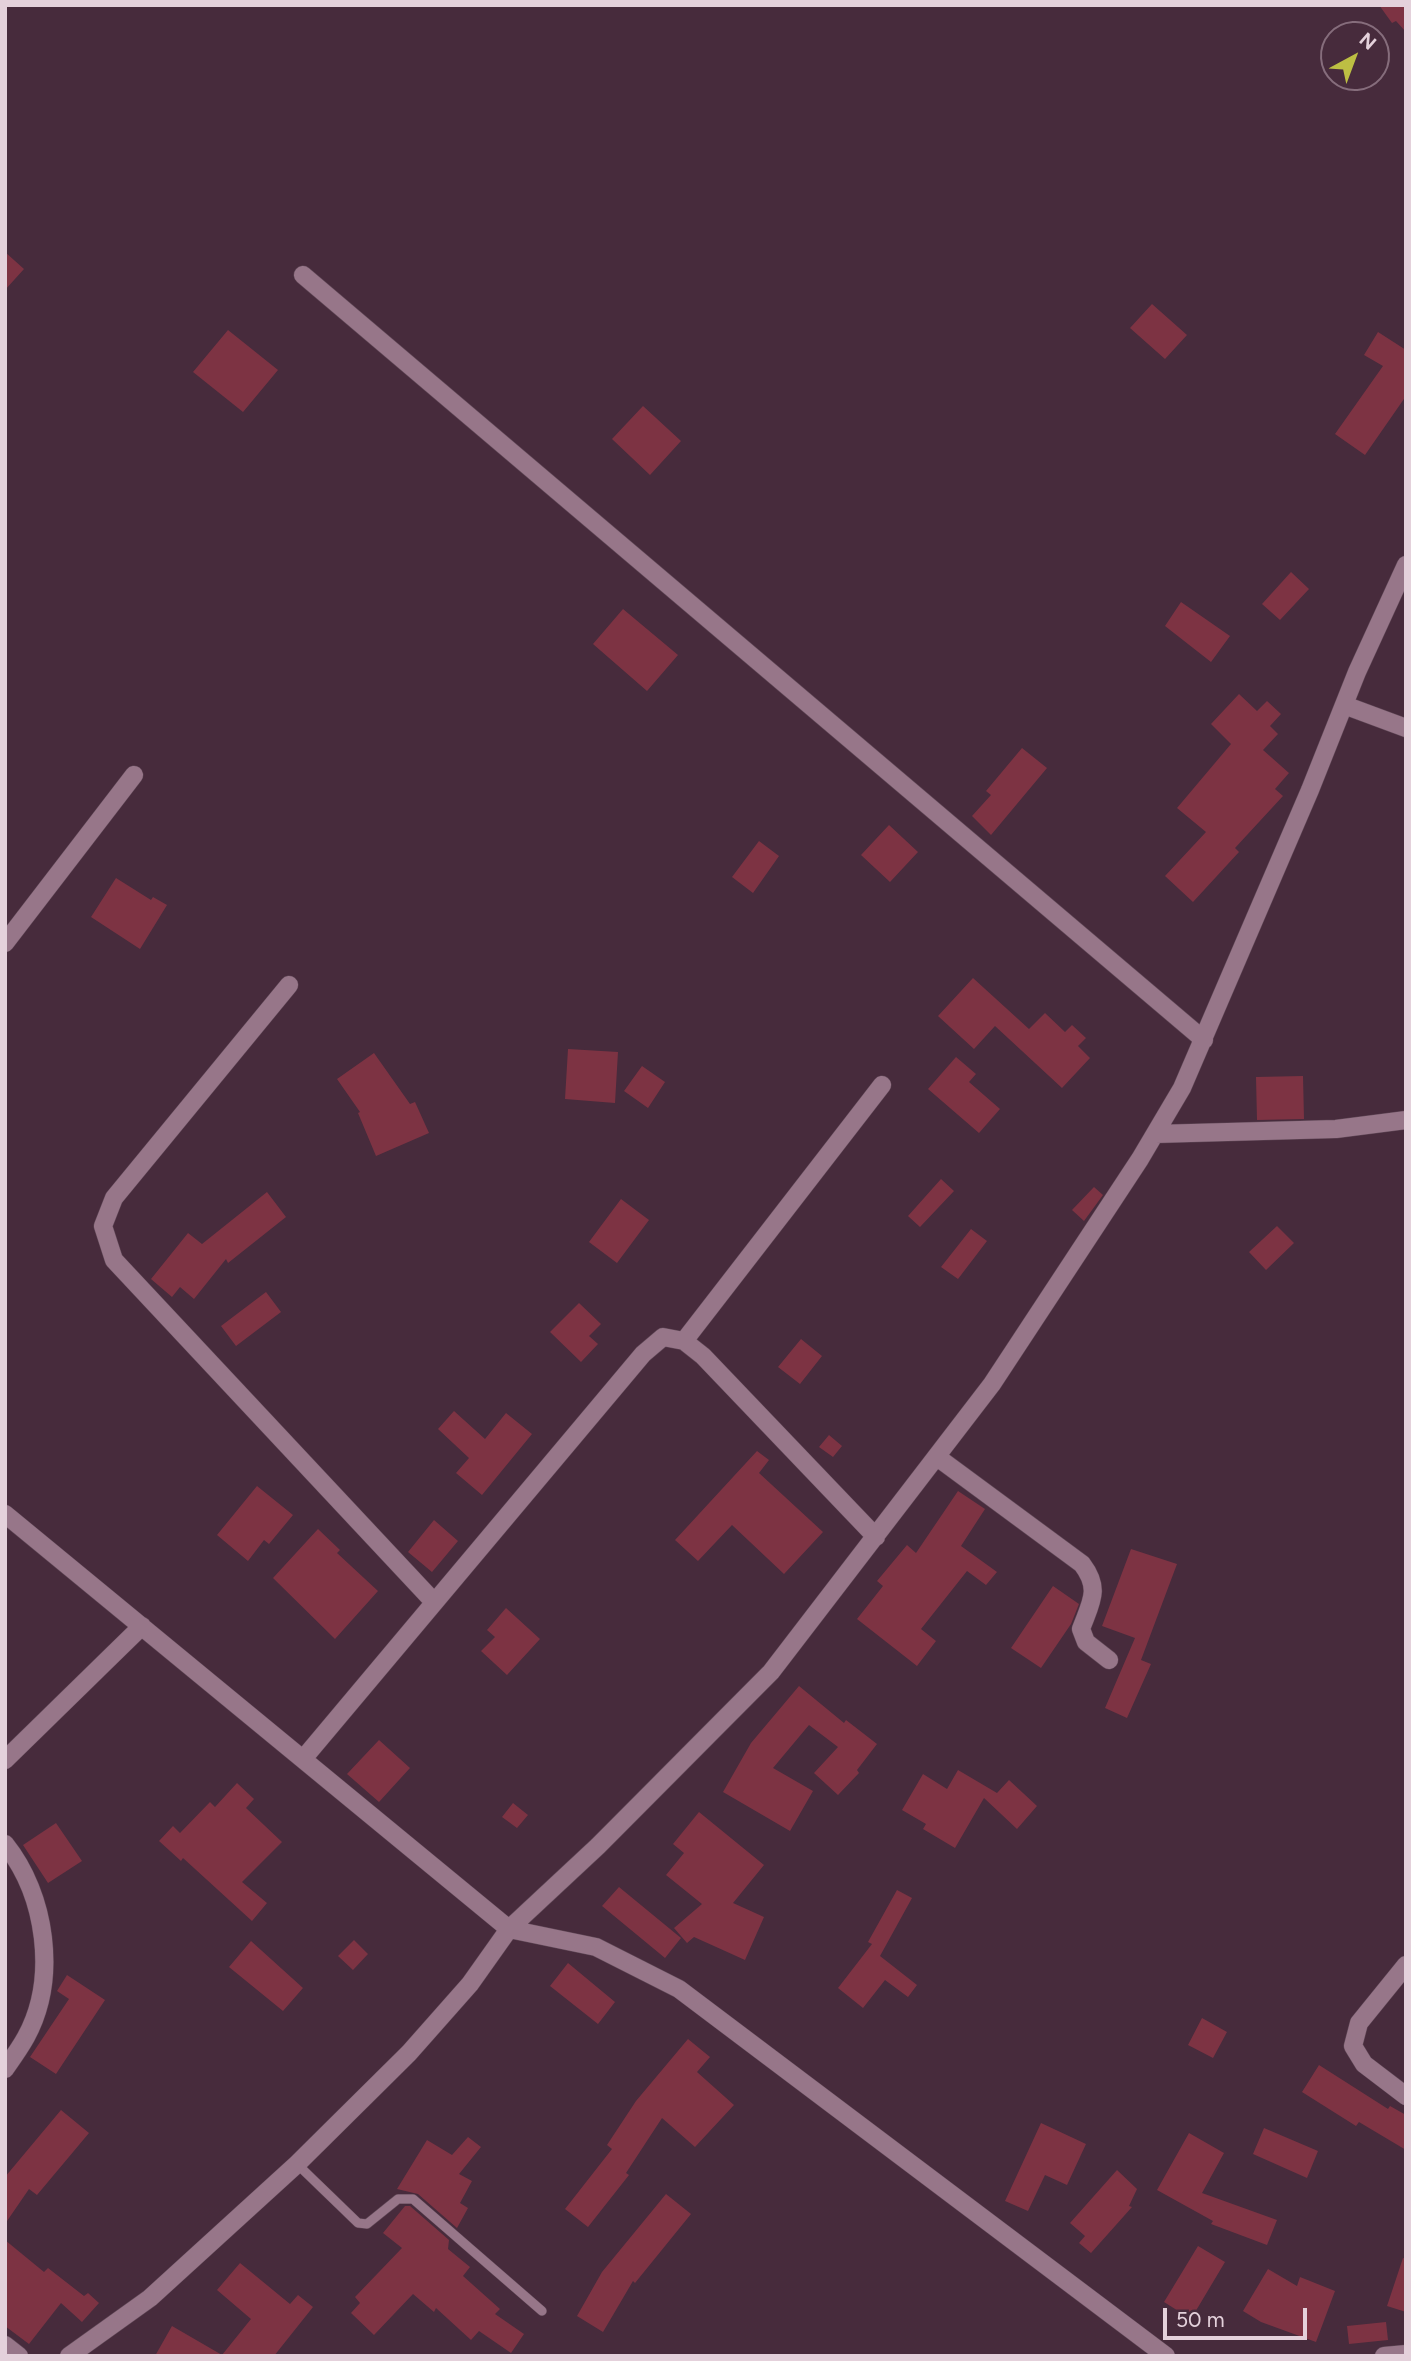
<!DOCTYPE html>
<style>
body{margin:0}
#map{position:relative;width:1411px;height:2361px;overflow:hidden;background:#472b3c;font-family:Figtree,sans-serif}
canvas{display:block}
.frame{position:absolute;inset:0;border:7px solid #e4d1db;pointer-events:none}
.north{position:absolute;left:1320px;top:21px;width:70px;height:70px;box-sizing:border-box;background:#472b3c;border:2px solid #866d7c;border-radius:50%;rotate:41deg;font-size:19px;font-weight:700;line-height:28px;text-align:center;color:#e4d1db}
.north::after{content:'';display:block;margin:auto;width:24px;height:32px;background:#bdbf43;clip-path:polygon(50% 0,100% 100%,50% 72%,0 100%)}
.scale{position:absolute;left:1163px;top:2308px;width:144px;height:32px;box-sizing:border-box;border:4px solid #e4d1db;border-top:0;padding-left:9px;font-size:21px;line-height:24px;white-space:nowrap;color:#e4d1db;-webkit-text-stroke:5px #472b3c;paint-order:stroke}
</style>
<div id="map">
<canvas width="1411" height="2361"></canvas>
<div class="frame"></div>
<div class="north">N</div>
<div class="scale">50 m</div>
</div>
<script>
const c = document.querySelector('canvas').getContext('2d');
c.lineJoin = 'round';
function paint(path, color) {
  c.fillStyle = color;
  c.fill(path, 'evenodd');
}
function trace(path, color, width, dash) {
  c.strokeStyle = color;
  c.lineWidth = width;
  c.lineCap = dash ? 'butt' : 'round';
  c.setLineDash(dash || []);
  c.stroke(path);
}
paint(new Path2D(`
 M1379 5H1406V32L1396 21 1392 23Z
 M5 252 24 269 5 290Z
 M1152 304 1187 335 1165 359 1130 328Z
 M228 330 278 370 243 412 193 372Z
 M1378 332 1406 350V396L1365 455 1335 434 1383 366 1364 355Z
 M643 406 681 441 650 475 612 439Z
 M1291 572 1309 589 1280 620 1262 604Z
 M1181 602 1230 636 1211 662 1165 626Z
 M623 609 678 655 647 691 593 644Z
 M1239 694 1257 711 1267 701 1281 714 1270 726 1278 734 1263 750 1289 773 1275 789 1283 796 1235 848 1239 852 1193 902 1165 876 1206 832 1177 808 1231 744 1211 724Z
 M1022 748 1047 768 991 835 972 816 991 795 986 791Z
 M889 825 918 852 890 882 861 855Z
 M759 841 779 856 753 893 732 877Z
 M116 878 151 900 153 897 167 905 140 949 91 917Z
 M973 978 1029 1029 1045 1013 1065 1032 1072 1025 1086 1038 1078 1046 1090 1058 1062 1088 995 1026 974 1049 938 1016Z
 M568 1049 618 1052 615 1103 565 1099Z
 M374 1053 410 1104 415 1102 429 1133 376 1156 358 1113 360 1112 337 1079Z
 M956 1057 976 1074 969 1082 1000 1109 979 1133 928 1089Z
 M642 1066 665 1082 648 1108 624 1091Z
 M1303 1076 1304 1119 1257 1120 1256 1077Z
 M941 1179 954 1191 920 1227 908 1216Z
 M1094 1187 1103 1195 1084 1221 1072 1210Z
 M267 1192 286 1217 228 1263 226 1259 194 1299 180 1287 172 1297 151 1279 188 1233 202 1244Z
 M621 1199 649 1220 617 1263 589 1242Z
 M1277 1226 1294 1243 1266 1270 1249 1252Z
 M971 1229 987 1241 958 1279 941 1267Z
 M266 1292 281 1312 236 1346 221 1326Z
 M579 1303 601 1324 589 1336 598 1344 581 1362 550 1332Z
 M801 1339 822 1356 800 1384 778 1367Z
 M454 1411 485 1439 506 1413 532 1434 482 1495 456 1473 469 1458 438 1429Z
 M829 1435 842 1446 833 1457 819 1447Z
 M757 1451 769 1460 759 1473 823 1532 784 1574 732 1525 698 1561 675 1540Z
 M257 1486 293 1515 269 1544 264 1540 248 1561 217 1535Z
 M958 1491 985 1509 961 1546 997 1572 986 1585 967 1571 921 1629 936 1641 917 1666 857 1619 883 1586 877 1581 907 1545 916 1553Z
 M434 1520 458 1541 432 1572 408 1552Z
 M318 1529 340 1550 337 1553 378 1591 335 1639 273 1578Z
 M1131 1549 1177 1564 1141 1660 1151 1664 1127 1718 1105 1708 1135 1638 1102 1626Z
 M1053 1586 1079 1604 1071 1624 1041 1668 1011 1648Z
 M506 1608 540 1639 507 1675 481 1651 495 1637 487 1630Z
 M799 1686 844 1723 846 1720 877 1744 857 1770 859 1773 838 1795 814 1773 838 1747 809 1725 773 1768 813 1791 790 1831 723 1792 751 1743Z
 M379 1740 410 1768 379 1802 347 1774Z
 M958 1770 997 1793 1009 1780 1037 1806 1017 1829 984 1798 955 1848 923 1829 926 1824 902 1810 923 1774 947 1789Z
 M237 1783 254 1799 246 1808 282 1842 242 1882 267 1903 252 1921 183 1858 181 1861 159 1841 173 1826 180 1833 210 1802 215 1807Z
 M513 1803 528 1815 517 1828 502 1817Z
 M699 1812 764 1865 733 1903 764 1917 745 1960 694 1937 687 1943 674 1928 702 1904 666 1875 684 1853 673 1844Z
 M56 1823 82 1861 48 1883 23 1845Z
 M619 1887 681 1938 665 1958 602 1906Z
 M897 1890 912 1898 880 1956 917 1985 908 1997 885 1980 863 2008 838 1988 872 1944 868 1942Z
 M354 1940 368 1954 353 1970 338 1956Z
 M251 1941 303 1988 283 2011 229 1967Z
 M568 1963 615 2002 598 2024 550 1986Z
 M67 1975 105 2000 56 2074 30 2057 69 1999 57 1991Z
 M1202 2018 1227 2032 1213 2058 1188 2045Z
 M688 2039 710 2057 697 2072 734 2105 695 2147 662 2118 626 2173 629 2175 588 2227 565 2209 612 2149 607 2145 636 2101Z
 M1319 2065 1388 2109 1390 2106 1406 2115V2150L1359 2122 1356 2126 1302 2092Z
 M61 2110 89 2133 37 2195 29 2189 5 2224V2177Z
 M1041 2123 1086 2144 1067 2185 1045 2175 1028 2211 1005 2201Z
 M1264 2128 1318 2151 1307 2178 1253 2154Z
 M1189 2133 1224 2153 1202 2193 1277 2220 1267 2245 1211 2224 1213 2221 1157 2190Z
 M468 2137 481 2147 459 2174 472 2181 460 2203 468 2208 457 2228 418 2194 397 2189 427 2140 452 2155Z
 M1117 2170 1137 2189 1129 2206 1132 2207 1091 2253 1079 2243 1085 2236 1070 2223Z
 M666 2194 691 2214 635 2283 633 2281 603 2332 577 2316 602 2272Z
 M405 2206H410L449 2240 448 2249 470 2267 463 2276 500 2309 495 2314 524 2334 511 2353 479 2331 471 2340 436 2308 434 2312 413 2294 374 2335 351 2313 360 2303 355 2297 402 2248 383 2233Z
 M5 2240 44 2272 48 2268 84 2296 88 2293 99 2303 82 2322 61 2303 29 2344 5 2326Z
 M1198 2246 1225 2262 1191 2319 1164 2302Z
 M1403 2258 1406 2259V2312L1387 2306Z
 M240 2263 290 2304 298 2295 313 2307 274 2356H155L172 2326 222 2355 251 2319 217 2290Z
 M1268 2269 1297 2286 1300 2277 1335 2291 1316 2342 1261 2322 1243 2311Z
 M1386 2322 1388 2340 1349 2344 1347 2326Z`), '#7d3343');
const lane = new Path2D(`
 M297 2164 358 2223 367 2224 398 2199H413L542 2311`);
const street = new Path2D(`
 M303 275 1204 1040
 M1344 705 1406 728
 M5 943 134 775
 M289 985 114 1198 103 1226 114 1260 434 1602
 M1155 1134 1336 1129 1406 1120
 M684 1341 882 1085
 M937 1457 1082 1564C1101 1589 1091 1602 1081 1629L1086 1642 1109 1660
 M5 1514 509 1929 596 1947 679 1989 1166 2356
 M303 1759 643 1354 663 1337 684 1341 703 1356 876 1537
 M5 1760 142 1626
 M5 1844C46 1895 58 1978 26 2037 20 2048 12 2059 5 2069
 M1406 1965 1359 2023 1353 2046 1364 2064 1406 2096
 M5 2345 19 2356
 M69 2356 150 2298 297 2164 409 2053 470 1984 509 1929 598 1846 771 1672 992 1384 1140 1159 1182 1088 1310 790 1357 672 1406 565
 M1384 2356 1406 2354`);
trace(lane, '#604857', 10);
trace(street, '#604857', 19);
trace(lane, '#977689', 9);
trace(street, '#977689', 18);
</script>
